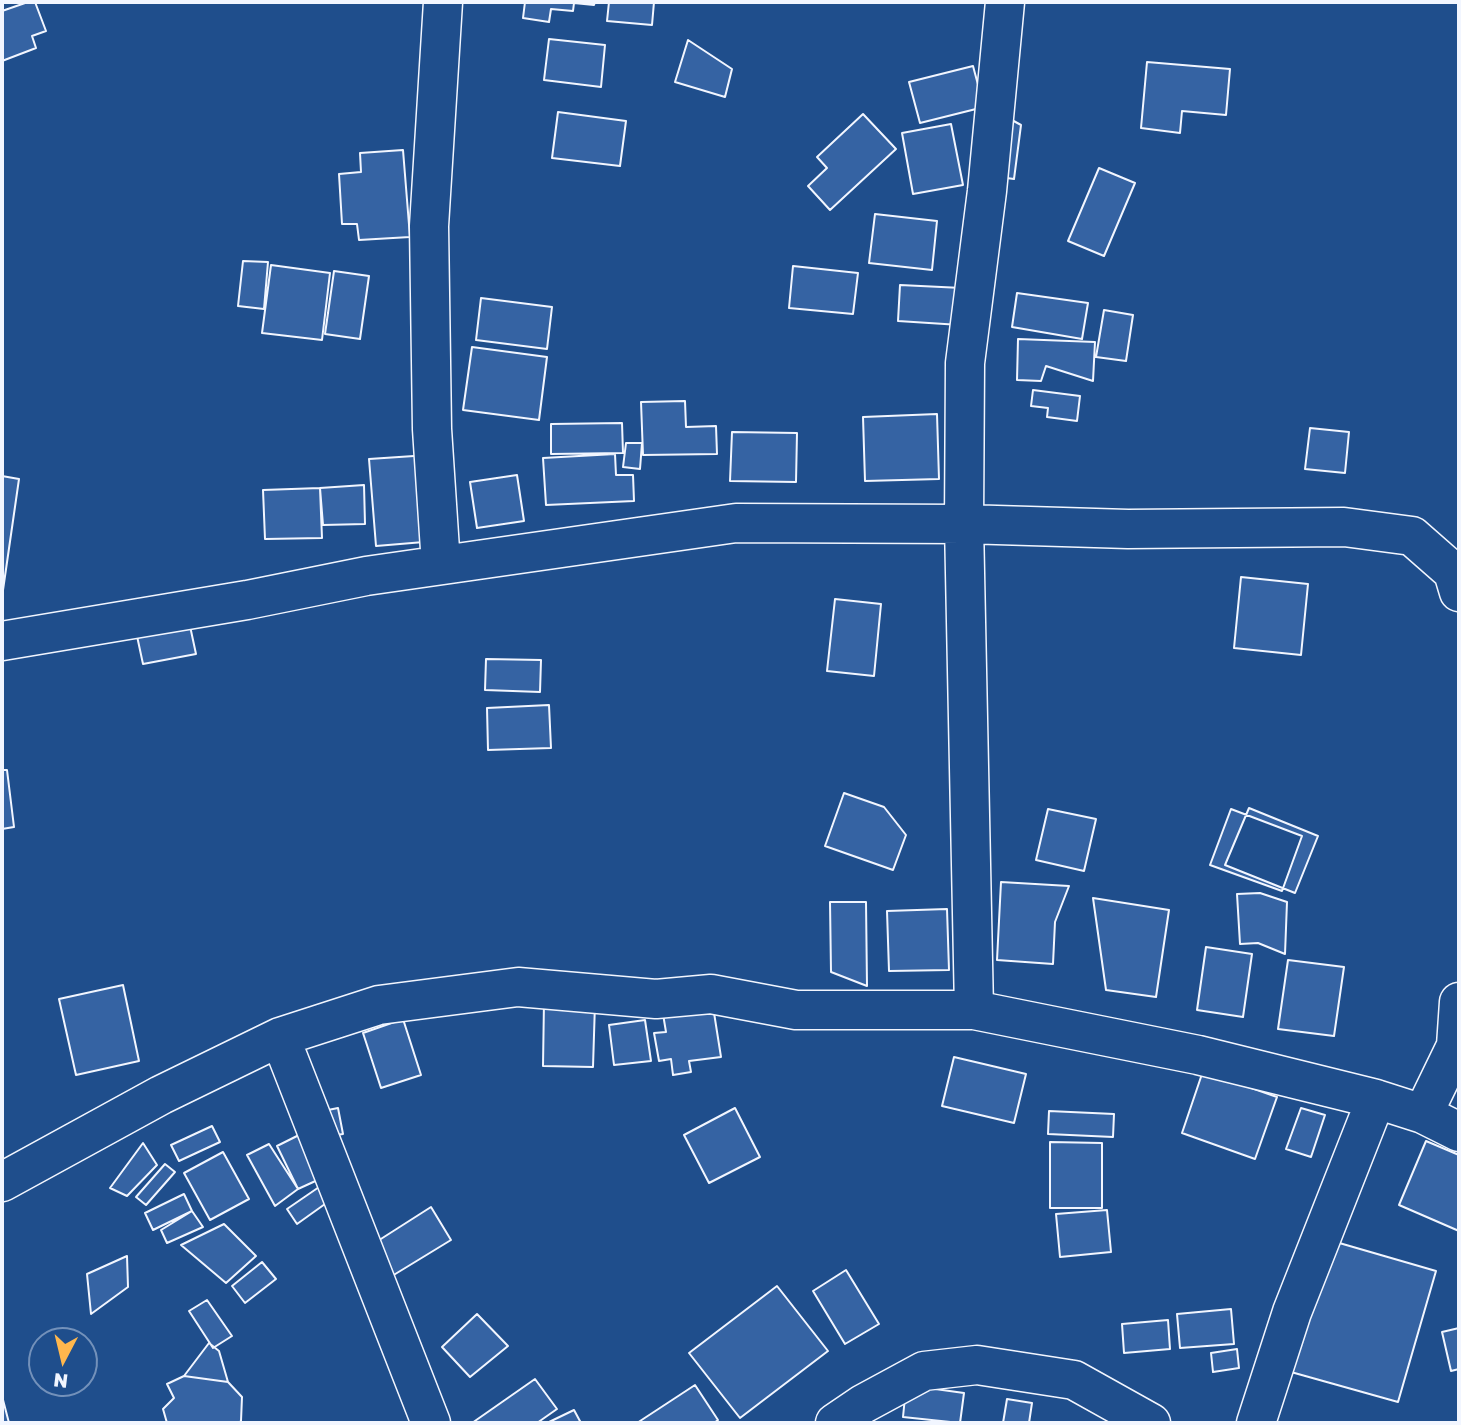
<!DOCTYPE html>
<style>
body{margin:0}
#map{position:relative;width:1461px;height:1425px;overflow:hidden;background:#1f4e8c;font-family:"Golos Text",sans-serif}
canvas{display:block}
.frame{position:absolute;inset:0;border:4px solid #f2f6ff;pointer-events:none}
.north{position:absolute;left:28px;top:1327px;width:70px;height:70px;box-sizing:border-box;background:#1f4e8c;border:2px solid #7391ba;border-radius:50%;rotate:187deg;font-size:19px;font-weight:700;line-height:28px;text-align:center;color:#f2f6ff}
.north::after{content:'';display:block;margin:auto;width:24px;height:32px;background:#ffb74d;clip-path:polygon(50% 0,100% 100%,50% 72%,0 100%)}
</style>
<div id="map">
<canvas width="1461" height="1425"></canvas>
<div class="frame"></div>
<div class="north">N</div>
</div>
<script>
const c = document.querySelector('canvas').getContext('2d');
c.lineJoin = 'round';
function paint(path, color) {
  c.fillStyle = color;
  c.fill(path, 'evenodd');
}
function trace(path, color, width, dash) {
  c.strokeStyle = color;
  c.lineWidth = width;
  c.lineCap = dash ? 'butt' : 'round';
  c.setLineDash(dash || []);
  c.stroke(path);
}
const building = new Path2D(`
 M28 2H35L46 31 32 36 36 48 2 61V11Z
 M525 2H595L594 5 574 3 573 11 551 9 549 22 523 18Z
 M609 2H654L652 25 607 21Z
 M549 39 605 45 601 87 544 80Z
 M688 40 732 69 725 97 675 82Z
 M1147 62 1230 69 1226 115 1182 111 1180 133 1141 128Z
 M973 66 984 107 920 123 909 82Z
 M558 112 626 121 620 166 552 158Z
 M863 114 896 149 830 210 808 186 827 168 817 157Z
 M1001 114 1021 125 1014 179 992 176Z
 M951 124 963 185 913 194 902 133Z
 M403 150 410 237 359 240 357 224H342L339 174 361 172 360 153Z
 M1099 168 1135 183 1104 256 1068 241Z
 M875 214 937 221 932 270 869 263Z
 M243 261 268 262 264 309 238 306Z
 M271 265 330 273 322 340 262 333Z
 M793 266 858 273 853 314 789 308Z
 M334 271 369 276 360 339 325 334Z
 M900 285 962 288 960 325 898 321Z
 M1017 293 1088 303 1082 339 1012 327Z
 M481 298 552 307 547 349 476 340Z
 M1104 310 1133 315 1126 361 1096 357Z
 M1018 339 1095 342 1093 381 1046 366 1041 381 1017 380Z
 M472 347 547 357 539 420 463 410Z
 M1033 390 1080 396 1077 421 1047 417 1048 408 1031 406Z
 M685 401 686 427 716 426 717 454 643 455 641 402Z
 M937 414 939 479 865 481 863 417Z
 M622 423 623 453 551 454V424Z
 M1310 428 1349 432 1345 473 1305 469Z
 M732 432 797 433 796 482 730 481Z
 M626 443H642L640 469 623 467Z
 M615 454 616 475H633L634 501 546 505 543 458Z
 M429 455 436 541 376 546 369 459Z
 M517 475 524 521 477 528 470 482Z
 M2 476 19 479 3 590H2Z
 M364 485 365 524 323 525 320 488Z
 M320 488 322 538 265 539 263 490Z
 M1241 577 1308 584 1301 655 1234 648Z
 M835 599 881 604 874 676 827 671Z
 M190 626 196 654 143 664 137 636Z
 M486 659 541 660 540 692 485 690Z
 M549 705 551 748 488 750 487 708Z
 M2 770H7L14 827 2 829Z
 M844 793 884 807 906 835 893 870 825 846Z
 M1249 808 1318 836 1295 893 1225 865Z
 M1048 809 1096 819 1084 871 1036 860Z
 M1231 809 1302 836 1282 891 1210 865Z
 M1001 882 1069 886 1055 922 1053 964 997 960Z
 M1260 893 1287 902 1285 954 1258 943 1240 944 1237 894Z
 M1093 898 1169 910 1156 997 1106 990Z
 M830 902H866L867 986 831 972Z
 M947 909 949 970 889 971 887 911Z
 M1206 947 1252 954 1243 1017 1197 1010Z
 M1288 960 1344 967 1334 1036 1278 1029Z
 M123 985 139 1061 76 1075 59 999Z
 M712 1000 721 1057 689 1061 691 1072 673 1075 671 1059 659 1061 654 1033 666 1032 662 1008Z
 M544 1001 595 1003 593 1067 543 1066Z
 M403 1019 421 1075 381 1088 363 1033Z
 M645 1020 651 1061 614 1065 609 1025Z
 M954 1057 1026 1074 1014 1123 942 1106Z
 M1203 1071 1277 1097 1255 1159 1182 1133Z
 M338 1108 343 1134 330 1136 318 1112Z
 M735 1108 760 1157 709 1183 684 1135Z
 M1301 1108 1325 1115 1311 1157 1286 1149Z
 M1049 1111 1114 1114 1113 1137 1048 1134Z
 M212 1126 220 1142 179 1161 171 1145Z
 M301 1134 322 1178 298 1189 277 1146Z
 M1426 1141 1459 1155V1231L1399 1205Z
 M1050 1142 1102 1143V1208H1050Z
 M143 1143 157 1165 127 1196 110 1188Z
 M269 1144 298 1189 275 1206 247 1155Z
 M223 1152 249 1199 210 1220 184 1173Z
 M165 1164 175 1172 146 1205 136 1197Z
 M322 1185 332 1199 297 1224 287 1209Z
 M184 1194 192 1211 153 1230 145 1213Z
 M431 1207 451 1240 392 1276 373 1244Z
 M1107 1210 1111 1252 1060 1257 1056 1214Z
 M192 1211 203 1227 167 1243 161 1230Z
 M224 1224 256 1256 226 1283 181 1245Z
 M1329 1240 1436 1271 1398 1402 1291 1372Z
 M127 1256 128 1287 91 1314 87 1274Z
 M262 1262 276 1279 245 1303 232 1286Z
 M846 1270 879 1324 845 1344 813 1291Z
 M777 1286 828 1351 740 1418 689 1353Z
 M207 1300 232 1336 213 1348 189 1311Z
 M1231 1309 1234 1344 1180 1348 1177 1314Z
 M477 1314 508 1346 470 1377 442 1347Z
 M1168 1320 1170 1349 1124 1353 1122 1324Z
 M1459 1328V1369L1451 1371 1442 1332Z
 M209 1343 219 1351 228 1382 184 1376Z
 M1237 1349 1239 1368 1213 1372 1211 1353Z
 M184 1376 228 1382 242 1397 241 1421 238 1423H167L163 1409 174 1398 167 1384Z
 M535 1379 557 1409 537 1423H472Z
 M695 1385 718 1420 714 1423H637Z
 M928 1388 964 1393 960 1423 903 1417 905 1397Z
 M2 1396 9 1423H2Z
 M1007 1399 1032 1403 1029 1423H1003Z
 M574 1410 581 1423H547Z`);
paint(building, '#3563a3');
trace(building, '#f2f6ff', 2);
const minor = new Path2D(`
 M441 565 432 429 429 226 443 2
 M2 641 247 600 366 576 736 523 964 524 1128 529 1344 527 1412 536 1453 572 1459 592
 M974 1010 964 524 965 363 987 191 1005 2
 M280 1037 431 1423
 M1423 1114 1456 1046 1459 1002
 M2 1182 161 1095 280 1037 379 1005 518 987 656 999 711 994 796 1010H974L1198 1055 1376 1099 1423 1114 1459 1132
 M835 1423 863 1404 924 1371 977 1365 1074 1380 1151 1423
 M1256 1423 1292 1312 1376 1099`);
trace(minor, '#f2f6ff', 41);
trace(minor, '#1f4e8c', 38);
</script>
